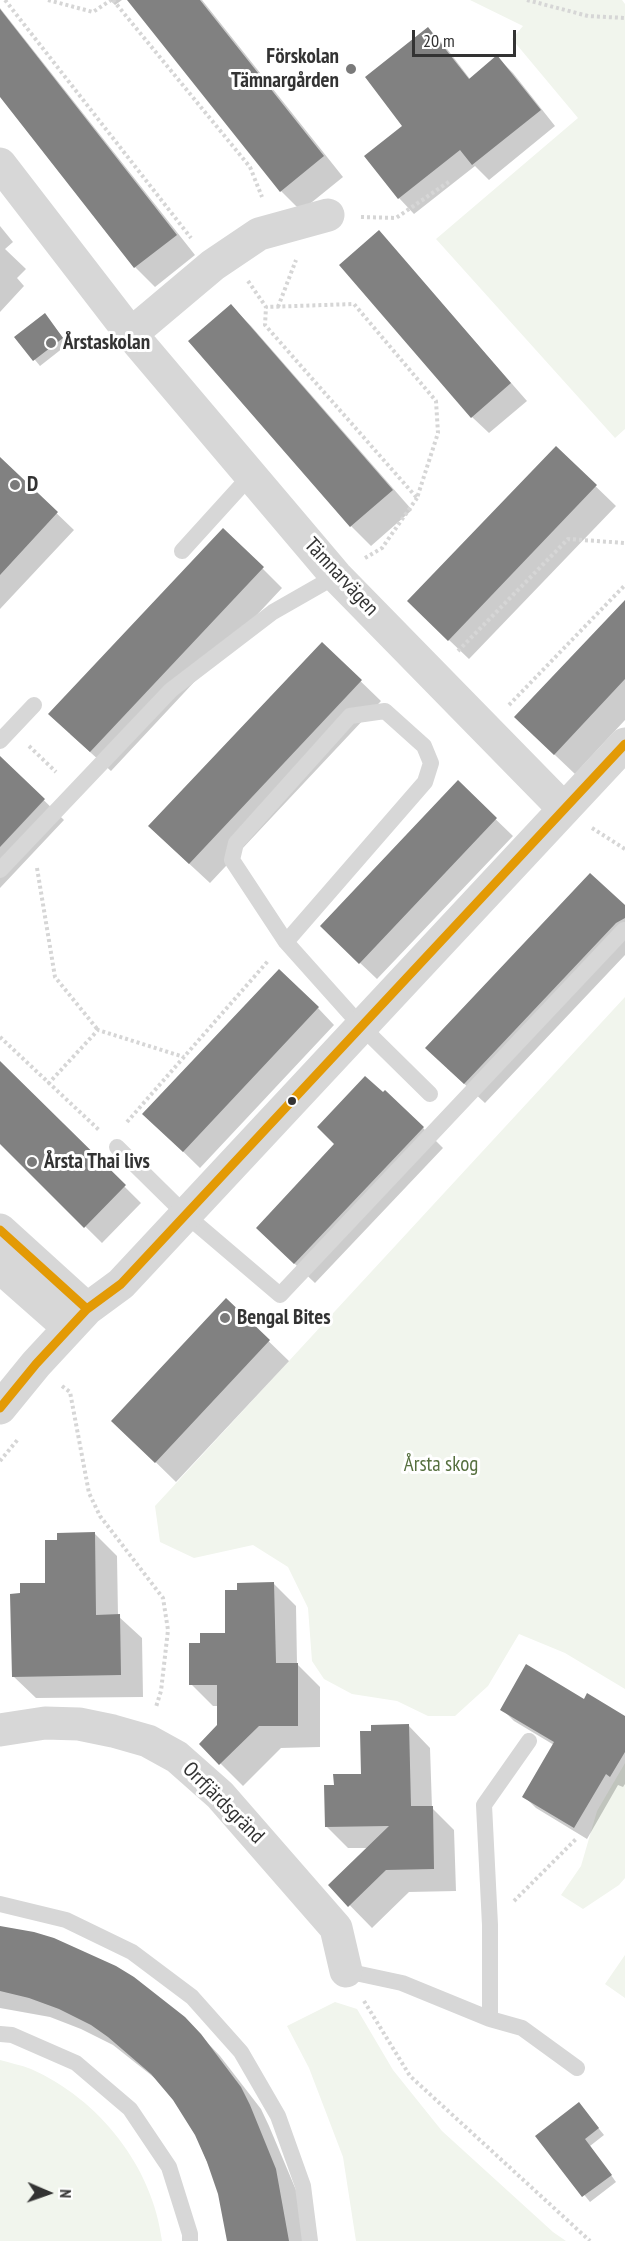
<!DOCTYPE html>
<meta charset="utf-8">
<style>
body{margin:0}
#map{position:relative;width:625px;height:2241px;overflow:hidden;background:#fff;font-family:"PT Sans Narrow",sans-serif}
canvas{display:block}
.north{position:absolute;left:18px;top:2163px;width:60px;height:60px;-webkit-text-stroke:4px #fff;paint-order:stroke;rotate:92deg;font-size:16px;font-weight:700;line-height:24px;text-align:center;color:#333}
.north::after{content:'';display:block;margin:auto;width:21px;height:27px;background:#333;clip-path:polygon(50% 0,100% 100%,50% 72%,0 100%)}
.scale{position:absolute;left:412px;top:30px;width:104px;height:27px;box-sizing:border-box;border:3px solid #333;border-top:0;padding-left:8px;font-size:18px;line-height:21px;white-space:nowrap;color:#333;-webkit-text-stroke:4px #fff;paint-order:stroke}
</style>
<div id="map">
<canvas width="625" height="2241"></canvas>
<div class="north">N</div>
<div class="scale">20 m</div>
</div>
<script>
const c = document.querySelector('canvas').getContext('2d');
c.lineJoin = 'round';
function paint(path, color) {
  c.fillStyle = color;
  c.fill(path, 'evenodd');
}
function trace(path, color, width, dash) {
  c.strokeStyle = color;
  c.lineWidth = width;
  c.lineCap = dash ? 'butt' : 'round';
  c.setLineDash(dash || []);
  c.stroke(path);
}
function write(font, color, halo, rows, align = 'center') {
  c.font = font + ' "PT Sans Narrow",sans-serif';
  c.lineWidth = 6;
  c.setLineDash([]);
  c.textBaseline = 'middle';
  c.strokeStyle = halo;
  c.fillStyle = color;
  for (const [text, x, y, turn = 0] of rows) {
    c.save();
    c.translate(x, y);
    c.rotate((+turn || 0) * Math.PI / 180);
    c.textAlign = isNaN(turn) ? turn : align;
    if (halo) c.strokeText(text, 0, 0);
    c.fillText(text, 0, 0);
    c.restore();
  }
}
paint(new Path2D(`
 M470 0H622L625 4V429L615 438 436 239 578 118 512 39 523 26Z
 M625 997V1689L565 1653 519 1634 488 1686 455 1716H428L397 1701 352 1694 324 1679 312 1661 308 1608 288 1567 253 1545 194 1558 160 1542 155 1506Z
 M625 1763V1878L619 1885 583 1909 561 1895 581 1866 597 1811Z
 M625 1955V1998L605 1984Z
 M335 2002 357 2009 393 2070 442 2131 553 2232 566 2241H356L343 2157 309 2068 287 2026Z
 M0 2060C10 2063 21 2065 31 2069 99 2099 153 2167 162 2241H0Z`), '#f1f5ed');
paint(new Path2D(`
 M110 0H122L115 5Z
 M129 0H202L343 177 301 211 281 191Z
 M0 8 195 255 155 287 135 267 0 95Z
 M428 29 444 45 470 79 497 57 513 73 555 126 489 180 475 166 414 214 399 198Z
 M0 226 13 242 5 249 26 269 17 278 24 286 0 312Z
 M379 232 527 401 489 433 472 417Z
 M231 306 251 326 412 510 371 546 351 526 190 341Z
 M45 315 68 344 40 366 16 337Z
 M556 448 616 506 469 659 429 621Z
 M0 459 74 530 0 609Z
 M262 568 282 588 111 771 70 734Z
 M625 602V720L575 774 536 737Z
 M322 644 381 701 210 883 170 846Z
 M5 762 64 820 0 888V767Z
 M458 783 513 836 377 979 339 943Z
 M625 907V955L485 1103 447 1068Z
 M318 1008 334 1025 200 1168 161 1130Z
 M0 1063 141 1203 102 1243 0 1142Z
 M423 1128 443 1148 315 1283 278 1248Z
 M226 1300 289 1361 176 1482 133 1440Z
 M95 1534 117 1556 118 1616 142 1638 143 1697 36 1698 13 1676 32 1595 47 1584 58 1541Z
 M274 1584 296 1606 297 1664 320 1687V1747L281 1748 243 1786 201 1744 219 1726V1706H213L191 1684 201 1645 227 1634 239 1592Z
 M584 1701 625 1718V1784L623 1787 618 1785 587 1839 536 1808 524 1796 554 1745 514 1721 502 1709Z
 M408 1725 430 1748 432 1808 454 1830 456 1891 409 1892 372 1928 330 1885 368 1848H348L326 1826 335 1786 363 1775Z
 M0 1927 184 2018 220 2056 261 2109 269 2126 296 2190 304 2241H228L220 2193 196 2135 175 2099 161 2083 113 2045 81 2029 50 2017 0 2008Z
 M579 2104 604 2135 590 2146 616 2182 590 2202 537 2136Z`), '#0003');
paint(new Path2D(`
 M127 0H200L324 156 280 192Z
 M0 9 177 235 134 268 0 97Z
 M428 27 469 79 497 55 541 110 472 165 460 150 398 199 364 156 402 126 365 77Z
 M379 230 511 383 471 418 339 265Z
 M231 304 393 490 350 527 188 341Z
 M45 313 63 338 33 361 14 337Z
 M556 446 597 485 448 641 407 601Z
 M0 457 58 512 0 575Z
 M223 528 264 567 90 752 48 714Z
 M625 600V679L554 755 514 717Z
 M322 642 362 680 189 864 148 826Z
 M0 756 45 799 0 847Z
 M458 780 497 818 359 964 320 926Z
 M590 873 625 905V918L616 923 464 1084 425 1048Z
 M279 969 319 1007 183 1152 142 1114Z
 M0 1061 126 1185 84 1228 0 1144Z
 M365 1076 383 1092 385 1090 424 1127 294 1264 256 1228 334 1144 317 1127Z
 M226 1298 270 1340 155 1463 111 1421Z
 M95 1532 96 1615 120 1614 121 1675 12 1677 10 1594 20 1593V1583H45V1540H57V1533Z
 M274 1582 276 1663H298V1726H259L219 1765 199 1744 217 1725V1685H189V1643H200V1633H225V1590H237V1583Z
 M526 1664 584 1699 587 1693 625 1716V1752L610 1777 606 1774 574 1828 522 1797 554 1742 500 1710Z
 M409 1724 411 1806H433L434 1869 386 1870 348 1907 328 1885 389 1826 325 1827 324 1785H334L333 1774H361L360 1731H371V1725Z
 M0 1926 34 1932 54 1938 116 1966 134 1977 185 2017 201 2034 241 2087 250 2105 276 2169 289 2241H227L218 2194 207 2162 195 2135 173 2100 151 2074 108 2037 91 2025 59 2009 29 1998 0 1991Z
 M579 2102 599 2128 585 2139 612 2175 582 2197 535 2136Z`), '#818181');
trace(new Path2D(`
 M5 0 191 238
 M48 0 93 12 111 0
 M113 0 250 167 262 197
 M527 0 588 16 625 18
 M361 217 396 218 450 181
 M248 281 266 307 265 325 417 498 438 433 436 401 354 304 266 307
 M278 307 296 260
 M365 558 382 548 417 498
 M458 651 568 539 625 543
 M509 705 625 585
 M29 746 56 772
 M592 828 625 849
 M37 868 55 977 98 1030
 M0 1037 99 1130
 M48 1084 98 1030 184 1057
 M127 1122 268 961
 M62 1386 70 1392 89 1493 100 1516 163 1598 168 1630 161 1691 156 1707
 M0 1461 19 1438
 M514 1901 577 1838
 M364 2001 410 2076 590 2241`), '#d6d6d6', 4, [3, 3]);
trace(new Path2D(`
 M182 551 251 475
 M0 741 34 705
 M0 870 171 690 273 612 336 576
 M286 942 425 782 431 763 424 746 385 711 350 716 236 843 232 860 286 942 362 1027 430 1094
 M117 1147 186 1215 280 1295 624 930
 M0 1904 66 1920 132 1952 192 1997 241 2052 278 2116 303 2186 310 2241
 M346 1971 402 1983 490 2019 522 2028 577 2068
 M490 2019V1925L484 1805 529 1741
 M0 2034 12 2035 76 2063 130 2109 169 2167 190 2234V2241`), '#d7d7d7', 16);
trace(new Path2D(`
 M0 164 131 334 336 576 564 809
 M131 334 213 265 259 234 328 215
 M0 1230 87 1309
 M0 1267 69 1328
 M0 1408 36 1364 87 1309 121 1284 625 744
 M0 1730 45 1723 79 1724 113 1731 148 1741 177 1757 220 1795 336 1928 346 1971`), '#d7d7d7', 33);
trace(new Path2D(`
 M0 1230 87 1309
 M0 1408 36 1364 87 1309 121 1284 625 744`), '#e39a05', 9);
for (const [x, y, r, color] of [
 [351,69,6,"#7a7a7a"],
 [51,343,6,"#7a7a7a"],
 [15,485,6,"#7a7a7a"],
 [292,1101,5,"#333"],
 [32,1162,6,"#7a7a7a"],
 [225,1318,6,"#7a7a7a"]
]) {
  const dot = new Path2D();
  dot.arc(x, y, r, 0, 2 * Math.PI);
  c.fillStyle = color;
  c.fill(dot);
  trace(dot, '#fff', 2);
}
write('bold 21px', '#333', '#fff', [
 ["Förskolan",339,57,"right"],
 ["Tämnargården",339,81,"right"],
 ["Årstaskolan",63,343],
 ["D",27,485],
 ["Årsta Thai livs",44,1162],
 ["Bengal Bites",237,1318]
], 'left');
write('21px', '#333', '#fff', [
 ["Tämnarvägen",341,577,47],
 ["Orrfjärdsgränd",223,1803,45]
]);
write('21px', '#56703f', '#fff', [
 ["Årsta skog",441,1465]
]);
</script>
